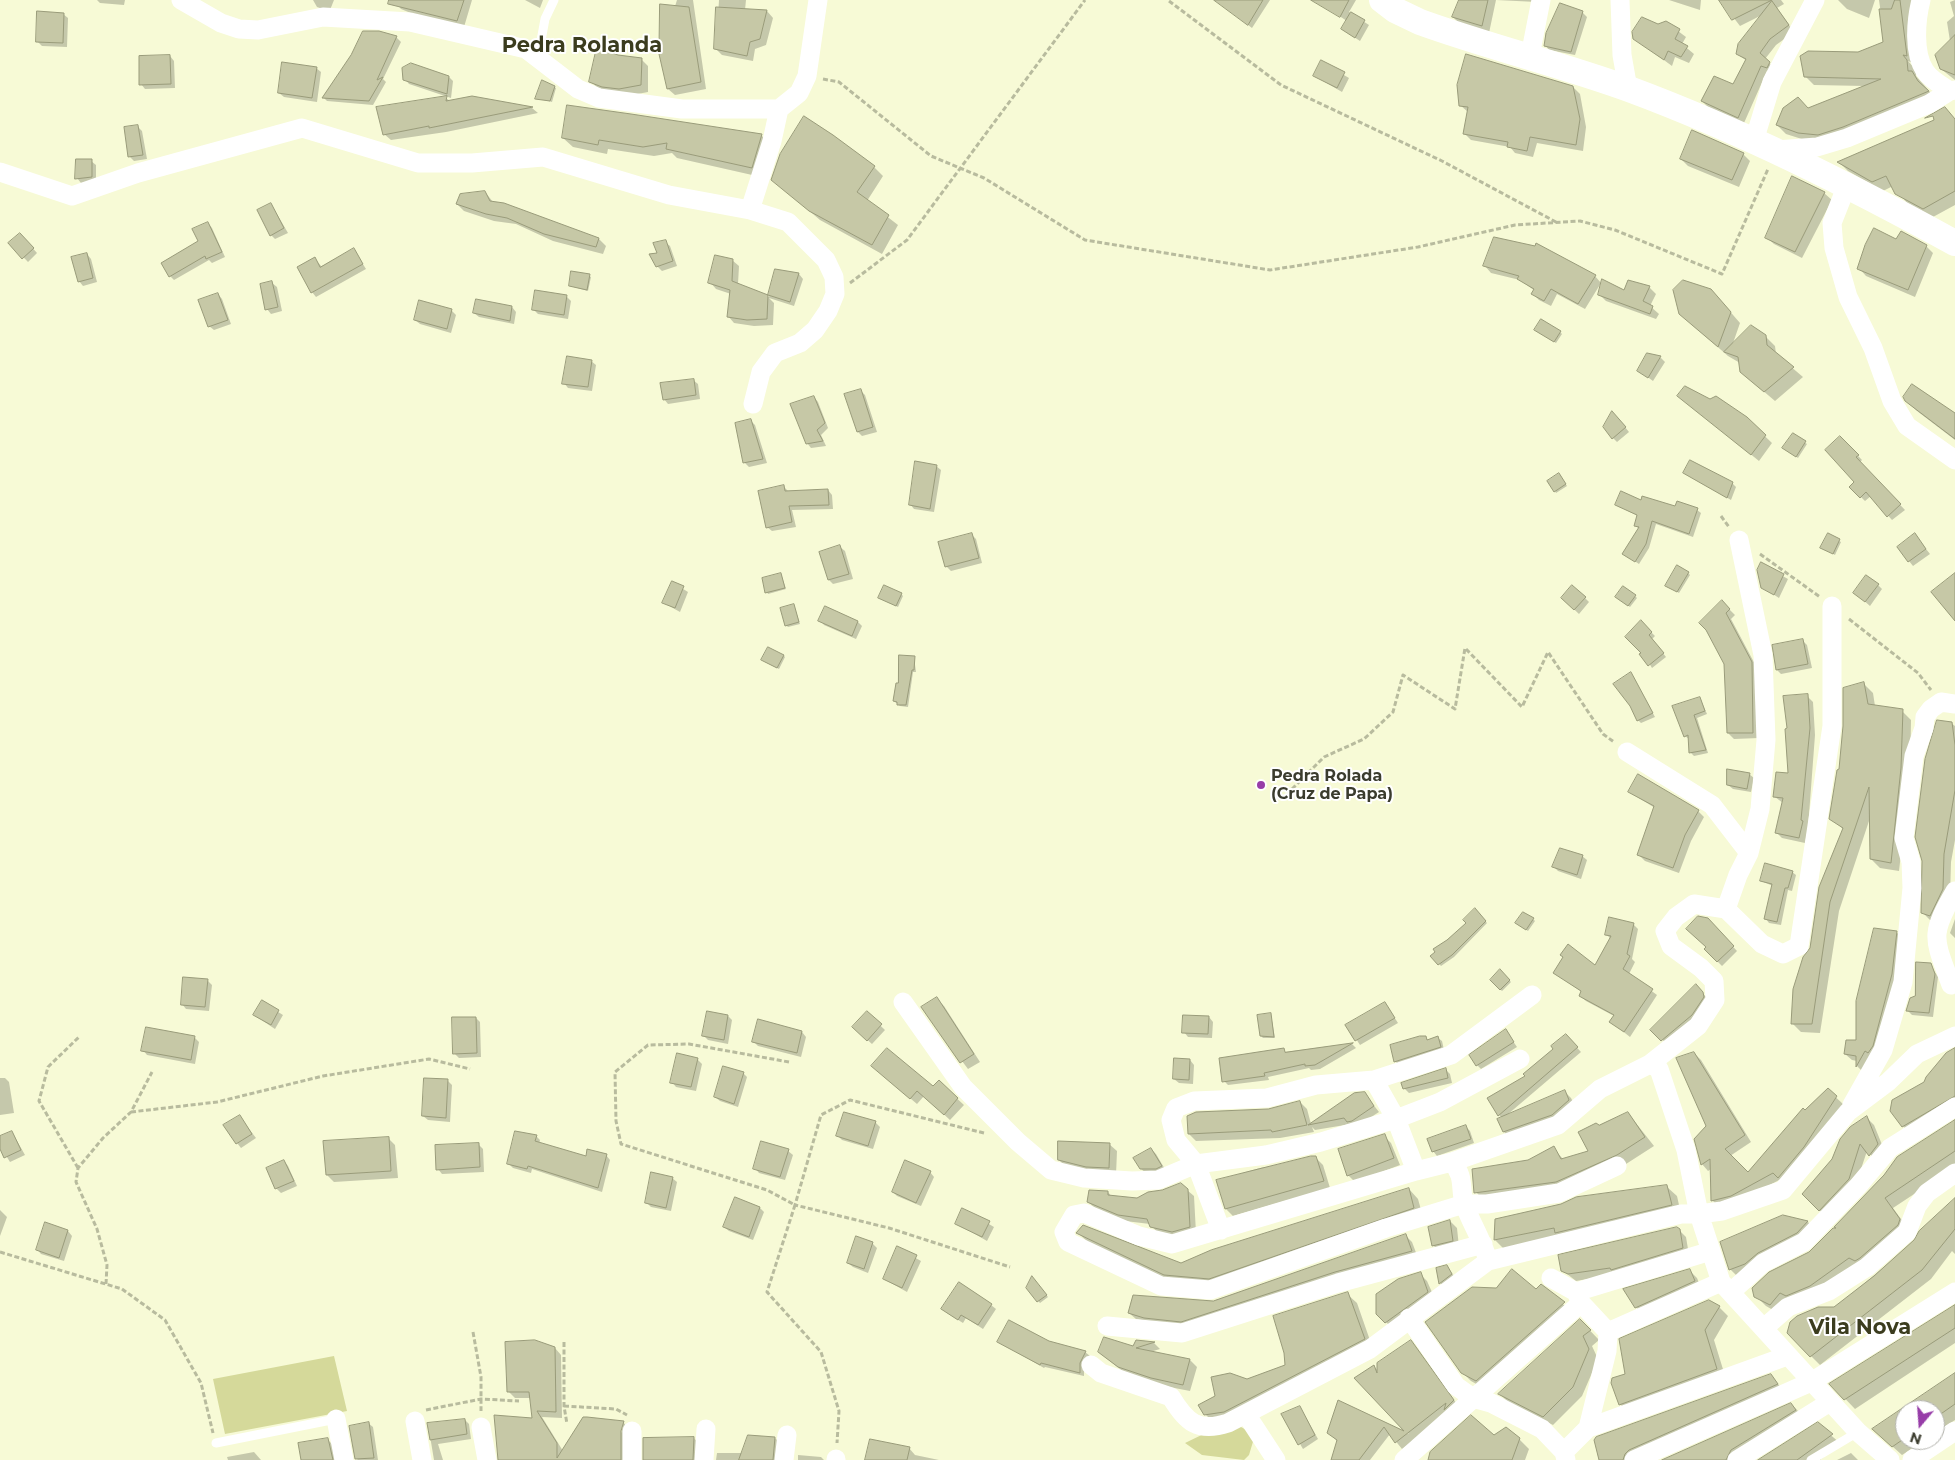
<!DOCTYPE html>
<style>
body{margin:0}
#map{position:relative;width:1955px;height:1460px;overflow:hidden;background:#f7fad6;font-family:Montserrat,sans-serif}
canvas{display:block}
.north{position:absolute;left:1895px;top:1400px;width:50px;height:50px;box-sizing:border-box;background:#fff;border:1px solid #b1b1ab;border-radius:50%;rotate:198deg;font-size:14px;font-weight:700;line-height:20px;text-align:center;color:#3b3c2e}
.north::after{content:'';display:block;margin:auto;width:18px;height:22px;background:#973da8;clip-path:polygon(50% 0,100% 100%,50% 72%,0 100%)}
</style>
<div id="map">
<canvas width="1955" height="1460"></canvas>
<div class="north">N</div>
</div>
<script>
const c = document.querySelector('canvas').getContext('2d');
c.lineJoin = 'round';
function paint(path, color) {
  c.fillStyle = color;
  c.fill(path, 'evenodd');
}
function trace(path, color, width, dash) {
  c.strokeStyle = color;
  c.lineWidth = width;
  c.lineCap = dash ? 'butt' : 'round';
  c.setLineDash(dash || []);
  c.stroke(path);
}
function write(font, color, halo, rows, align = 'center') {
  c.font = font + ' Montserrat,sans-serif';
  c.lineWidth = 4;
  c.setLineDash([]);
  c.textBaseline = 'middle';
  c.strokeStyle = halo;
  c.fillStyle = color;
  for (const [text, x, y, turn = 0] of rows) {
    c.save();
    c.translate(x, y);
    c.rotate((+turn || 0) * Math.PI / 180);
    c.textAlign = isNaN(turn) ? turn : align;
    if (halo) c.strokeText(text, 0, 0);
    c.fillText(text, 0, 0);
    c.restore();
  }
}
paint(new Path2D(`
 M334 1356 347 1411 225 1434 213 1379Z
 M1241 1427 1255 1435 1249 1455 1244 1460 1202 1455 1185 1443 1216 1428Z`), '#d5d99a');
paint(new Path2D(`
 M97 0H125L124 5 100 3Z
 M313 0H334L330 10H326L317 7Z
 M393 0H472L464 27 418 16 401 9Z
 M525 0H543L540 8Z
 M677 0H693L706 89 675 95 668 89 660 54Z
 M719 0H746L745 10 767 11 773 18 766 45 755 49 753 61 722 55 716 49Z
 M1215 0H1270L1252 28Z
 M1332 0H1356L1349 12 1369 25 1360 41 1342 29 1347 21 1327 8Z
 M1461 0H1537V2L1496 0 1489 33 1460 24 1453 17Z
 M1669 0H1701L1700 10Z
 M1720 0H1781L1784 4 1777 8 1794 32 1776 45 1765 59 1775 69 1773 73 1767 71 1744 123 1708 107 1702 101 1733 85 1747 61 1737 54 1762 15 1740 26Z
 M1838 0H1875L1869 18 1847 9Z
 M1879 0H1917L1915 64 1908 61 1916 70V76L1937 100 1808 141 1786 134 1777 125 1808 109 1865 86 1814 85 1805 76 1885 43Z
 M1955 0V80L1941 69 1950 41 1947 22 1954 16 1950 2Z
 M1582 12 1587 17 1575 55 1549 50 1545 45Z
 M63 14 68 18 67 47 42 46 37 41Z
 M1666 22 1686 37 1682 44 1694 54 1689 63 1675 57 1672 66 1634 38Z
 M379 33 397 38 401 42 383 79 386 82 373 105 327 101 323 97Z
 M170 56 174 61 175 88 145 89 141 84Z
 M618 56 641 59 648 66V92L627 96 598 88 590 81Z
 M1322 62 1349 78 1342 92 1315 76Z
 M316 68 321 72 317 102 284 97 279 93Z
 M449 77 453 81 451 98 409 84 405 79Z
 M554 87 556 88 552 102 537 98Z
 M1573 87 1580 94 1586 127 1583 151 1537 143 1533 157 1515 153 1510 147 1471 140 1464 133 1468 112 1460 105Z
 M472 97 532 108 538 113 446 132 391 140 384 134 446 98 450 101Z
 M1955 120V205L1933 217 1907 203 1893 186 1883 191 1848 171 1839 162Z
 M137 126 142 131 147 159 134 161 130 157Z
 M761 135 771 145 761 177 677 158 672 153 654 156 608 149 607 154 573 147 563 138Z
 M1743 154 1750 161 1739 187 1688 166 1681 159Z
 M91 161 96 165V181L81 183 77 178Z
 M874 167 883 176 867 201 898 225 882 254 820 220 773 180Z
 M485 192 493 202 599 239 606 246 603 254 553 241 516 224 494 221 464 211 457 204Z
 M1824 193 1832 200 1802 258 1774 244 1766 237Z
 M271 204 288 233 275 239 271 235Z
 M208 223 212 228 225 257 212 263 209 260 174 280 170 276 199 241Z
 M20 234 37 253 28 262 10 243Z
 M1897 240 1926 246 1933 253 1915 297 1866 276 1859 268Z
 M665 242 670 246 677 266 662 271 657 266 658 254Z
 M354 250 366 269 316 297 312 292 315 259 322 267Z
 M87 254 91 259 97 282 83 286 79 281Z
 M732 260 739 266 738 284 769 297 776 270 799 274 803 279 794 306 769 298 774 303 773 325 754 326 734 323 728 316 731 294 716 289 710 282Z
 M1485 266 1595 276 1601 283 1585 309 1557 294 1551 306 1539 300 1533 294 1535 291 1520 280 1491 273Z
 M589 276 591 277 588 291 570 286Z
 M272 283 277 287 282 311 271 314 267 309Z
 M1649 287 1656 294 1650 306 1659 314 1656 319 1606 301 1599 294Z
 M218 294 222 299 231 324 214 330 209 326Z
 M566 296 571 301 568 319 538 314 533 309Z
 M1720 300 1740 323 1732 346 1765 336 1775 346 1776 354 1803 377 1775 401 1741 372 1740 363 1728 356 1680 314Z
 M420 302 452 311 456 315 451 333 420 324 415 320Z
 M512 307 516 312 514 324 479 317 474 313Z
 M1538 332H1560L1562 334 1556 343Z
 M1648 354 1661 358 1665 362 1653 381 1638 370Z
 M591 361 596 365 592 391 568 388 564 383Z
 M693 380 698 384 700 399 668 404 664 399Z
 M860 390 865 395 877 432 862 436 858 432Z
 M814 397 818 402 828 428 821 435 826 446 811 448 807 443Z
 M1906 401 1955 415V440L1917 411Z
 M1686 402 1746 418 1772 443 1759 461Z
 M1617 417 1629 432 1617 442 1613 438Z
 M750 420 755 425 767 463 749 467 744 462Z
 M1793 434 1807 444 1798 458 1786 450Z
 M1840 437 1862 460 1860 462 1905 510 1892 520 1871 496 1865 501 1851 487 1856 482Z
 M936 466 941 470 934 512 914 509 910 504Z
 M1684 473 1732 483 1736 487 1731 500Z
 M1561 477 1567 486 1556 493 1555 491Z
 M784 487 788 491 828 490 832 495 833 509 792 510 796 527 772 531 767 527Z
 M1642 502 1697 510 1701 513 1693 537 1656 524 1649 548 1639 564 1624 554 1639 529 1635 525 1638 516 1616 505Z
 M971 534 976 539 982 563 951 571 946 566Z
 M1828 535 1841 542 1835 555 1822 548Z
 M1915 535 1930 554 1913 566 1909 561Z
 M840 547 845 551 853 579 833 584 829 580Z
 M1761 564 1788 579 1779 598 1762 587Z
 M1688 573 1690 575 1679 593 1669 587Z
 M781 574 786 589 768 594 767 592Z
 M672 582 688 592 680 612 664 603Z
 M1878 585 1882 589 1870 606 1855 593Z
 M901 594 903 596 898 607 881 599Z
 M1635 596 1637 598 1630 607 1619 599Z
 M1562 598H1585L1589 602 1579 614Z
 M1722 602 1735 615 1731 619 1757 668 1759 738 1734 739 1728 733Z
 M794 605 800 624 788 627 786 625Z
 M820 620 858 622 862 626 856 639 824 625Z
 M1641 622 1655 636 1652 639 1666 657 1652 668 1643 653Z
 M1802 640 1807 645 1812 668 1781 674 1777 670 1774 646Z
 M784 656 785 657 779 669 765 662Z
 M914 657 916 672H913L908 707 900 706 894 701 899 685Z
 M1631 673 1655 717 1641 723 1638 720Z
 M1864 684 1873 693 1875 706 1902 711 1911 720 1910 777 1899 871 1880 868 1871 859 1870 818 1839 911 1820 1033 1801 1032 1792 1023 1844 830 1831 818 1840 770Z
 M1807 696 1813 702 1815 735 1808 828 1805 843 1782 838 1776 832 1783 803 1775 797 1789 775Z
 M1700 698 1707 714 1697 718 1708 753 1694 756 1690 752 1689 739 1685 736Z
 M1951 723 1955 726V840L1951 862 1950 897 1937 922 1930 920 1922 912Z
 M1749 774 1754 778 1751 792 1733 789 1728 785Z
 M1629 792 1698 811 1704 817 1691 841 1679 873 1645 861 1639 855 1655 808Z
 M1582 856 1587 860 1581 879 1558 871 1554 867Z
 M1792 872 1796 875 1792 891 1788 890 1781 925 1769 923 1766 919 1773 886 1761 881Z
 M1475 910 1487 923 1454 957 1441 966 1432 956 1467 923Z
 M1533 919 1535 921 1528 931 1519 925Z
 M1955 919V938L1950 933Z
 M1633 924 1638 929 1632 959 1635 962 1629 974 1657 995 1630 1037 1611 1022 1614 1016 1586 1001 1580 996 1582 992 1554 973 1596 967 1611 939 1607 935Z
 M1712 924 1737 951 1722 966 1705 949Z
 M1896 932 1903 938 1899 981 1872 1057 1863 1072 1857 1066V1061L1852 1060 1845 1054 1857 1042Z
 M1930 964 1938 977 1933 1017 1912 1015 1908 1011Z
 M1500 971 1511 982 1502 991 1491 980Z
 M207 980 212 985 209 1011 186 1009 182 1004Z
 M1696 986 1707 998 1696 1020 1667 1044 1652 1030Z
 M937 999 944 1006 980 1062 968 1069 922 1008Z
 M262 1002 283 1015 275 1029 254 1015Z
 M1385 1003 1398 1023 1360 1045 1347 1025Z
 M867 1013 885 1030 872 1044 853 1027Z
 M1271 1015 1275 1038H1263L1261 1036Z
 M728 1016 732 1020 728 1044 708 1040 704 1036Z
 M1209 1017 1213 1022 1212 1038 1188 1037 1184 1032Z
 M476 1018 480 1022 481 1057 459 1058 454 1053Z
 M1506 1031 1517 1047 1481 1069 1477 1065Z
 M802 1032 806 1037 801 1057 758 1046 753 1041Z
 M194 1037 199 1042 195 1064 147 1055 143 1050Z
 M1425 1037 1429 1041 1438 1038 1442 1041 1444 1050 1399 1065 1395 1061Z
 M1570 1040 1581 1052 1507 1115 1564 1091 1571 1098 1576 1108 1511 1139 1504 1132 1502 1118 1499 1115Z
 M1352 1044 1356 1048 1320 1069 1311 1070 1309 1068 1268 1077 1269 1080 1228 1085 1224 1081 1283 1050 1287 1053Z
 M1955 1050V1101L1910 1133 1903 1126 1925 1083Z
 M1694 1053 1701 1060 1751 1142 1730 1156 1748 1174 1828 1090 1843 1104 1811 1154 1781 1179 1738 1202 1719 1207 1713 1201 1711 1169 1708 1171 1702 1164 1707 1126Z
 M697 1059 702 1064 696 1091 676 1087 672 1082Z
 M1190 1060 1194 1065 1193 1084 1179 1083 1174 1079Z
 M1446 1070 1450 1074 1452 1083 1409 1093 1404 1088Z
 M879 1072 934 1088 939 1082 964 1105 950 1120 924 1096 917 1104Z
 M743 1073 747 1077 738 1107 720 1101 715 1097Z
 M0 1078H5L9 1082 14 1113 0 1115Z
 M447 1080 452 1085 450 1122 428 1120 423 1116Z
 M1364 1093 1379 1112 1354 1128 1351 1124 1315 1130 1312 1127 1314 1132 1280 1138 1196 1141 1189 1134 1300 1102 1307 1109 1311 1124Z
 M1628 1113 1654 1146 1626 1164 1566 1191 1485 1202 1476 1192 1553 1148 1564 1160 1590 1151 1598 1127Z
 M239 1116 256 1138 241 1148 237 1143Z
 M1867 1118 1874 1125 1885 1152 1877 1162 1867 1151 1855 1187 1826 1217 1804 1194Z
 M875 1122 880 1127 873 1149 842 1140 838 1136Z
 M1955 1122V1167L1893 1208 1909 1230 1780 1314 1766 1306 1756 1296 1840 1231 1885 1175Z
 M1466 1127 1470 1131 1474 1143 1437 1156 1433 1151Z
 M12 1132 25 1155 10 1162 0 1146V1138Z
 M536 1136 540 1140 539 1144 587 1158 606 1155 610 1160 602 1192 532 1169 531 1173 513 1168 508 1163Z
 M1384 1136 1391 1143 1400 1165 1355 1182 1348 1175Z
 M388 1138 395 1145 398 1178 334 1182 327 1175Z
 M1109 1144 1117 1151 1116 1175 1066 1167 1059 1160Z
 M479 1145 483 1149 484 1172 442 1174 438 1169Z
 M1151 1149 1156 1154 1166 1171 1146 1173 1141 1169Z
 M788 1151 793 1155 785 1180 759 1173 755 1168Z
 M1316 1158 1323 1165 1330 1188 1233 1216 1226 1209 1218 1180 1260 1168Z
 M284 1161 288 1166 297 1186 281 1193 276 1188Z
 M930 1172 934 1177 921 1206 897 1196 893 1192Z
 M672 1178 677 1182 671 1211 651 1207 646 1202Z
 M1667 1187 1677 1196 1681 1214 1504 1249 1495 1240 1496 1220Z
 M1409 1189 1418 1199 1423 1217 1219 1288 1175 1284 1088 1242 1078 1233 1181 1264Z
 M1187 1190 1194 1196 1196 1233 1179 1238 1158 1233 1150 1224 1125 1221 1095 1208 1088 1202 1108 1192 1112 1197 1137 1200Z
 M1955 1200V1254L1952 1251 1931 1279 1820 1365 1788 1333 1835 1308 1915 1241Z
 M760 1208 764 1212 753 1240 729 1231 724 1227Z
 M963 1209 994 1227 987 1241 956 1223Z
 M0 1210 7 1217 0 1236Z
 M1783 1216 1808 1222 1814 1229 1737 1276 1730 1269Z
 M1450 1221 1457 1228 1459 1247 1440 1252 1433 1245Z
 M1679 1230 1686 1237 1689 1255 1617 1274 1576 1281 1562 1270Z
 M68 1231 72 1236 64 1261 41 1254 37 1249Z
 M1405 1235 1412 1242 1418 1258 1188 1328 1136 1319 1129 1313 1214 1302Z
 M872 1243 877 1248 868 1273 853 1267 848 1263Z
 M898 1248 921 1261 907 1292 884 1279Z
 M1447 1267 1458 1281 1447 1290 1440 1283Z
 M1690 1271 1697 1278 1701 1288 1643 1314 1636 1307Z
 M1420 1274 1427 1281 1435 1299 1393 1329 1377 1313Z
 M1032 1278 1048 1297 1040 1303 1027 1288Z
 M1541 1285 1572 1312 1485 1389 1471 1381 1462 1372Z
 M1347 1294 1357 1303 1373 1349 1215 1424 1205 1414 1247 1381 1286 1366Z
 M991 1305 996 1309 983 1329 966 1318 963 1323 947 1313Z
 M1719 1307 1728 1316 1714 1340 1726 1379 1630 1414 1620 1404 1627 1375Z
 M1955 1307V1343L1855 1409 1831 1384Z
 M1580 1320 1599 1340 1592 1346 1598 1359 1582 1396 1553 1425 1509 1403 1500 1394Z
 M1137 1341 1154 1343 1160 1349 1150 1352 1190 1360 1197 1367 1190 1391 1159 1385 1126 1374 1099 1352 1134 1348Z
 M999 1342 1048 1343 1085 1352 1090 1356 1084 1368V1376L1045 1367 1044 1368Z
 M1411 1342 1460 1408 1402 1449 1390 1434 1370 1460H1332L1338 1442 1329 1433 1339 1402 1409 1434 1356 1378 1374 1366 1378 1371Z
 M555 1348 561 1355 562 1418 542 1417 563 1451 623 1422 629 1429 627 1460H499L533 1420 531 1398H515L508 1391ZM621 1426H623L620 1437Z
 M1771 1375 1786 1394 1638 1460H1600Z
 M1955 1375V1420L1935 1433V1410H1905V1440H1925L1902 1455 1873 1429Z
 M1791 1404 1801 1414 1740 1460H1665Z
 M1300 1407 1318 1439 1303 1449 1283 1415Z
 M465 1420 469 1424 471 1439 438 1444 443 1460H434L428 1424Z
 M368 1423 373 1427 378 1460H358L356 1458Z
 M1818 1424 1841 1444 1820 1460H1761Z
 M1494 1436 1519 1439 1529 1449 1525 1460H1430Z
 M694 1438 700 1445V1460H643Z
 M775 1438 782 1445 781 1460H716L717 1453H743Z
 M328 1440 335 1447 337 1460H302Z
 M909 1448 915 1455 939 1460H867Z
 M254 1452 261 1460H228L227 1457Z
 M1851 1453 1858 1460H1837Z
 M798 1455 821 1457 824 1460H798Z`), '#0003');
const building = new Path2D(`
 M389 0H464L457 21 388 4Z
 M1214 0H1263L1248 25Z
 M1311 0H1349L1340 17Z
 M1459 0H1488L1482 26 1452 17Z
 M1719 0H1772L1732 20Z
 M1895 0H1900L1907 56 1903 55 1907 60 1908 71H1912L1918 81 1929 91 1843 127 1818 135 1798 133 1776 125 1783 108 1798 97 1808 108 1881 79 1804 77 1800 56 1808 51 1858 52 1883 42 1879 9H1891Z
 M1772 1 1789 25 1770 39 1760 53 1770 62 1767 68 1761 66 1738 118 1701 101 1714 76 1733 84 1746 59 1736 54 1738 44Z
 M1560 3 1583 11 1571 52 1544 46 1546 33Z
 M660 4 689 7 701 82 667 89 659 54Z
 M716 7 767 10 760 39 750 42 747 56 714 49Z
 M37 11 64 13 63 43 36 42Z
 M1351 12 1365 20 1355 38 1341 29Z
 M1642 17 1658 24 1666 21 1680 29 1675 39 1688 46 1681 57 1668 51 1664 60 1633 39 1632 32Z
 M363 31H379L397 36 377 80 383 77 369 101 322 98 351 55Z
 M1955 35V75L1940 69 1935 55Z
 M597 47 618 55 642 58 641 85 619 89 602 87 589 82Z
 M1466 54 1573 86 1580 119 1576 145 1530 137 1527 151 1507 147 1508 142 1463 134 1468 107 1459 106 1457 85Z
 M170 55 171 84 139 85V56Z
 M1321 60 1345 72 1337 88 1313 76Z
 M282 62 317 67 312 98 278 93Z
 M411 63 449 76 447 94 403 80 402 68Z
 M542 80 555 86 550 101 535 99Z
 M447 96 446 101 472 96 533 107 439 126 429 128V126L383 135 376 107Z
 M567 105 631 114 762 134 752 168 666 149 667 143 643 147 599 140 598 145 562 138Z
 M1945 107 1955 119V191L1923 209 1895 194 1886 176 1872 182 1837 162 1934 120 1933 116 1925 118Z
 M804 116 833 135 875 166 857 192 889 215 872 245 809 211 771 180 780 154Z
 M138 125 143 155 128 157 124 127Z
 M1692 130 1744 153 1732 180 1680 159Z
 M76 159H92V177L75 179Z
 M1792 176 1825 192 1795 252 1765 238Z
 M485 191 490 201 504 203 599 238 596 247 544 234 507 218 486 214 456 204 460 194Z
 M271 203 284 228 270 236 257 210Z
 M208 222 222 252 206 259 205 256 169 277 161 263 198 241 192 229Z
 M1874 228 1896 239 1901 231 1927 245 1908 290 1857 269 1865 245Z
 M20 233 34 248 22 259 8 243Z
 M1494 237 1535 246 1536 243 1596 275 1578 304 1551 289 1544 301 1531 294 1534 289 1517 279 1519 276 1483 266Z
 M666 240 673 261 656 267 649 254 657 253 653 243Z
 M354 248 363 264 311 293 297 267 315 257 320 267Z
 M87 253 93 278 78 282 71 257Z
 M715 255 733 259 732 281 768 295 767 319 747 320 727 317 730 290 708 283Z
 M775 269 799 273 790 302 768 295Z
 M571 271 590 274 587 290 569 286Z
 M1602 279 1624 290 1628 280 1650 286 1643 301 1653 306 1650 314 1598 295Z
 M1683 280 1711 289 1731 312 1718 347 1679 314 1673 290Z
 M272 281 278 307 265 310 260 284Z
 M535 290 567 295 564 315 532 310Z
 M218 293 228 320 208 327 198 300Z
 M476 299 512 306 510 321 473 313Z
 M419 300 452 309 447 329 414 320Z
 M1541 319 1561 331 1554 342 1534 330Z
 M1751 325 1766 335 1767 345 1794 367 1764 392 1740 372 1738 357 1724 352Z
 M1647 353 1661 356 1648 378 1637 371Z
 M567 356 592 360 588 387 562 384Z
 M694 379 696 395 663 400 660 383Z
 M1912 384 1955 413V439L1905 401 1903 397Z
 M1685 386 1710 399 1716 396 1747 417 1766 435 1751 455 1677 396Z
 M861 389 873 427 857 432 844 394Z
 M814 396 825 423 817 430 823 441 806 444 790 404Z
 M1612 411 1626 427 1612 439 1603 427Z
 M751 419 763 459 743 463 735 423Z
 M1793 433 1806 441 1796 457 1782 448Z
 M1840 436 1859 455 1856 457 1901 504 1887 517 1866 492 1860 498 1849 487 1854 482 1825 450Z
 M1690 460 1733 482 1727 498 1683 473Z
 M915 461 937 465 930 509 909 505Z
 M1559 473 1566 484 1554 492 1547 481Z
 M784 485 785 491 828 489 829 505 789 506 792 522 766 528 758 491Z
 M1621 491 1641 500 1642 496 1675 506 1677 501 1698 508 1689 534 1652 521 1646 544 1635 562 1622 554 1639 527 1634 526 1637 515 1615 505Z
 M972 533 979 558 945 567 938 542Z
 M1828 533 1840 539 1833 554 1820 548Z
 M1915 533 1926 549 1908 562 1897 547Z
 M840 545 849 574 828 580 819 552Z
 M1761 562 1784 574 1774 595 1761 588 1757 570Z
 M1677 565 1689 572 1677 592 1665 586Z
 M781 573 785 588 765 593 762 578Z
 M1955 573V621L1931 592Z
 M1866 575 1879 584 1865 602 1853 593Z
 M672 581 684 586 675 608 662 603Z
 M884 585 902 593 896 606 878 598Z
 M1572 585 1586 597 1574 610 1561 598Z
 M1623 586 1636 595 1628 606 1615 597Z
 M1722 600 1730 609 1726 613 1752 662 1753 733H1727L1724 664 1706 630 1699 623Z
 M794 604 799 622 785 626 780 608Z
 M825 606 858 621 852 636 818 621Z
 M1641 620 1652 632 1649 635 1664 653 1648 666 1639 654 1641 653 1625 637Z
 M1803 639 1808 664 1776 670 1772 645Z
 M768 647 784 655 777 668 761 660Z
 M899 655 915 656 914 670H912L906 705H897V702L893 701 896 683H898Z
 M1631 672 1653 713 1637 721 1630 706 1613 684Z
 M1864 682 1868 704 1903 709 1901 768 1891 863 1870 859 1869 787 1830 902 1812 1024H1791L1793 989 1803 957 1810 948 1819 887 1843 828 1829 819 1837 770 1839 769 1843 726V688Z
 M1808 694 1810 728 1801 820 1803 821 1799 838 1775 833 1783 798 1773 797 1776 772 1788 773 1785 729 1787 728 1783 696Z
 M1700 697 1705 711 1694 715 1706 750 1689 753 1688 735 1684 737 1672 706Z
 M1937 720 1952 722 1955 745V790L1944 854 1943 889 1930 916 1921 913 1922 861 1915 837 1925 759Z
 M1727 769 1750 773 1747 789 1727 785Z
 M1638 774 1699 810 1685 835 1673 868 1637 855 1654 806 1628 792Z
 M1560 848 1583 855 1577 875 1552 867Z
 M1765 863 1793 871 1788 888H1785L1777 922 1764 919 1772 884 1760 881Z
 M1475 908 1486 921 1452 955 1438 965 1430 956 1435 952 1433 949 1447 940 1466 923 1463 920Z
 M1523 912 1534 918 1526 930 1515 923Z
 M1698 916 1708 918 1734 946 1717 962 1704 949 1706 947 1686 929Z
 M1609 917 1634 923 1627 954 1630 956 1623 969 1653 989 1624 1032 1609 1022 1614 1015 1579 996 1581 991 1553 973 1563 957 1560 955 1568 944 1595 965 1611 936 1605 935Z
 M1874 928 1897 931 1892 974 1873 1046 1868 1053 1865 1051 1856 1067V1056L1844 1054 1846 1040H1856V1001Z
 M1916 962 1931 963 1935 974 1929 1013 1906 1011 1910 998 1915 996Z
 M1500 969 1510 980 1500 990 1490 980Z
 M183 977 208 979 205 1007 181 1005Z
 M1696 984 1703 992 1704 997 1692 1015 1661 1041 1650 1030Z
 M937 997 974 1054 960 1063 921 1007Z
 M262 1000 279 1010 271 1025 253 1015Z
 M1385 1002 1395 1018 1355 1041 1345 1025Z
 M707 1011 728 1015 724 1040 702 1036Z
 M867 1011 882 1024 867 1041 852 1027Z
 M1271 1013 1274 1037 1260 1036 1257 1015Z
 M1183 1015 1209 1016 1208 1034 1182 1033Z
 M452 1017H476L477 1053 453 1054Z
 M758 1019 802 1031 797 1053 752 1042Z
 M146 1027 195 1036 191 1060 141 1051Z
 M1506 1029 1514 1042 1476 1066 1469 1055Z
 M1566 1034 1578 1047 1498 1116 1487 1098 1525 1076 1523 1074 1553 1049 1551 1046Z
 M1420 1036H1426L1427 1040 1438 1036 1441 1047 1394 1062 1390 1045Z
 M1353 1043 1315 1065 1305 1066V1064L1264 1073 1265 1076 1222 1082 1219 1058 1284 1048 1285 1052Z
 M887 1048 933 1086 939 1080 958 1098 944 1115 917 1091 910 1099 871 1066Z
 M1955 1048V1096L1902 1127 1890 1111 1892 1100 1924 1082 1926 1077 1946 1053Z
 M1694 1052 1745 1135 1725 1149 1748 1172 1803 1108 1805 1110 1828 1088 1837 1096 1804 1147 1778 1178 1773 1173 1731 1196 1711 1201 1710 1159 1701 1165 1694 1139 1706 1126 1676 1058Z
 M677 1053 698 1058 691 1087 670 1083Z
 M1174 1058 1190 1059 1189 1080 1173 1079Z
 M723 1066 744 1072 734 1104 714 1097Z
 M1446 1068 1448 1078 1403 1089 1401 1083Z
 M424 1078 448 1079 446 1118 422 1116Z
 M1565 1090 1569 1100 1552 1115 1503 1132 1497 1119Z
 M1365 1092 1374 1106 1352 1121 1347 1122 1344 1118 1308 1125 1354 1093Z
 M1300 1101 1307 1125 1272 1132 1271 1130 1188 1134 1187 1116 1196 1112 1268 1109Z
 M844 1112 876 1121 868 1146 836 1136Z
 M1628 1112 1645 1137 1617 1155 1556 1182 1474 1193 1472 1169 1528 1160 1554 1146 1561 1159 1588 1151 1578 1132 1596 1123 1599 1125Z
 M240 1115 252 1134 236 1144 223 1125Z
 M1867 1116 1878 1144 1869 1156 1860 1144 1849 1179 1819 1211 1802 1194 1832 1159 1840 1139 1850 1127Z
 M1955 1120V1151L1885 1198 1900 1219 1898 1225 1860 1258 1855 1261 1849 1258 1810 1286 1786 1296 1780 1293 1770 1305 1754 1297 1752 1288 1769 1272 1809 1252 1833 1228H1836L1834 1227 1884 1175 1897 1157Z
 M1466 1125 1471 1139 1432 1152 1427 1139Z
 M12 1131 21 1150 4 1158 0 1149V1136Z
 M515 1131 537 1135 535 1141 586 1156 587 1149 607 1154 598 1188 528 1166 527 1169 507 1164Z
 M1385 1134 1394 1158 1347 1176 1338 1149Z
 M389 1137 391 1171 326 1175 323 1141Z
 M761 1141 789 1149 780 1177 753 1169Z
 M1058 1141 1110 1143 1109 1168 1086 1167 1058 1160Z
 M479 1143 480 1167 436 1170 435 1145Z
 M1151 1148 1162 1166 1156 1169H1140L1133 1158Z
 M1311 1156H1316L1324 1181 1225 1209 1216 1180Z
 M284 1160 294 1181 275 1189 266 1168Z
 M905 1160 931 1171 916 1203 892 1192Z
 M651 1172 673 1177 666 1208 645 1203Z
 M1181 1183 1188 1189 1190 1227 1172 1232 1150 1227 1147 1219 1118 1215 1087 1202 1089 1190 1108 1191V1195L1137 1198 1148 1192 1162 1190Z
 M1667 1185 1672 1205 1555 1233 1554 1228 1494 1240 1495 1219 1561 1204 1576 1197Z
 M1409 1188 1414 1208 1209 1279 1164 1275 1076 1233 1083 1225 1181 1263 1211 1250Z
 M735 1197 760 1207 749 1237 723 1227Z
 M1955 1198V1229L1922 1270 1810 1357 1787 1333 1790 1322 1797 1316 1818 1307H1834L1874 1276 1914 1240 1919 1231Z
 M962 1208 990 1221 982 1237 955 1224Z
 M1783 1215 1808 1221 1797 1233 1758 1253 1745 1264 1729 1270 1720 1242Z
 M1450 1220 1453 1241 1432 1246 1428 1227Z
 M45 1222 68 1230 59 1258 36 1250Z
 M1677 1227 1680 1229 1683 1248 1611 1270 1610 1268 1568 1274 1561 1271 1558 1255Z
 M1406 1234 1412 1251 1335 1272 1181 1322 1144 1318 1128 1313 1133 1295 1213 1301Z
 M856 1236 873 1242 864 1269 847 1263Z
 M897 1246 917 1255 902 1288 883 1279Z
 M1447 1265 1452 1274 1439 1284 1436 1268Z
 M1512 1269 1536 1289 1541 1284 1565 1302 1476 1381 1461 1373 1425 1322 1472 1287 1496 1288Z
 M1690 1269 1695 1281 1635 1308 1623 1289Z
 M1421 1272 1428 1292 1385 1323 1376 1314V1294L1398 1279Z
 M1032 1276 1047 1295 1037 1302 1026 1288Z
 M959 1282 992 1304 978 1325 961 1315 958 1320 941 1309Z
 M1348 1292 1365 1339 1224 1412 1204 1415 1198 1405 1215 1396 1211 1377 1230 1373 1247 1379 1285 1365 1284 1353 1273 1316Z
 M1709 1300 1720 1306 1705 1330 1717 1369 1619 1405 1611 1383 1612 1378 1625 1374 1619 1339Z
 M1955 1305V1328L1844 1400 1829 1384Z
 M1580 1319 1591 1330 1583 1336 1589 1349 1573 1387 1543 1417 1498 1394Z
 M1009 1320 1049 1341 1086 1351 1080 1363V1373L1041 1363 1040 1365 997 1342Z
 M1104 1337 1133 1346 1136 1340 1155 1342 1136 1348 1190 1359 1183 1385 1151 1378 1118 1367 1098 1352Z
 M535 1340 555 1347 556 1412 537 1411 557 1443V1458L583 1417H587L624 1421 621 1431V1460H498L494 1415 532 1418 529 1392H507L505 1342Z
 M1411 1340 1454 1400 1444 1410 1446 1403 1395 1443 1384 1427 1359 1460H1331L1337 1440 1327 1433 1338 1400 1404 1431 1354 1378 1374 1365 1377 1373V1363Z
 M1955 1373V1404L1935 1418V1410H1905V1438L1892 1447 1872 1429Z
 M1771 1374 1778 1384 1629 1450 1625 1454 1623 1460H1599L1594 1440 1596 1437Z
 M1791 1403 1796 1410 1731 1450 1726 1460H1662Z
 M1300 1406 1315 1435 1298 1445 1281 1414Z
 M1471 1415 1494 1435 1506 1427 1520 1438 1512 1460H1428L1430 1452Z
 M465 1419 467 1434 430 1440 427 1423Z
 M369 1422 374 1458 355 1459 349 1426Z
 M1818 1422 1833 1434 1797 1460H1758Z
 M748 1435 775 1437 773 1460H739Z
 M694 1437 693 1460H643V1438Z
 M328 1438 333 1460H301L298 1443Z
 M870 1439 910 1447 907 1460H865Z`);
paint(building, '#c6c8a6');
trace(building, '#999b7a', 1);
trace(new Path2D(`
 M1169 1 1281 85 1442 161 1556 222
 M823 79 839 82 931 156 984 178 1085 240 1270 270 1418 247 1515 225 1580 221 1615 230 1722 274 1768 169
 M850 283 907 240 1085 0
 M1721 516 1729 527
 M1760 554 1820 597
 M1849 619 1918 673 1931 690
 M1292 789 1324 757 1364 739 1393 712 1403 675 1455 709 1465 648 1522 707 1548 652 1603 734 1614 742
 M789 1062 689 1044 648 1045 615 1072 616 1121 621 1144 767 1190 795 1205 767 1292 821 1352 839 1411 837 1443
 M131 1112 217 1102 323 1076 429 1059 470 1069
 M984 1133 850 1100 821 1115 795 1205 889 1228 1010 1267
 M78 1168 39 1101 48 1067 80 1036
 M0 1252 122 1289 165 1320 201 1383 213 1433
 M106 1284 107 1265 97 1229 76 1182 78 1168 103 1138 131 1112 152 1072
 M473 1332 481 1377V1411
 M564 1342V1406L567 1424
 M564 1406 616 1409 627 1415
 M426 1410 481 1399 519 1401`), '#b8bb9e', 3, [5, 2.5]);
trace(new Path2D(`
 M538 57 545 19 554 0
 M216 1443 336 1419
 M1811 1460 1858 1432`), '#fff', 9);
trace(new Path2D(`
 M181 0 221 23 239 29 258 30 323 17 410 22 526 49 578 89 599 98 682 109H779L799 93 807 76 818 0
 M1620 0 1622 55 1628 89
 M1921 0C1916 20 1913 53 1925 71 1931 80 1941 85 1950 91
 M1530 56 1541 0
 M1754 141 1772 82 1815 0
 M1776 150 1817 147 1847 138 1929 104 1950 91 1955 90
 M0 172 72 196 138 173 302 128 418 163H472L543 157 669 195 750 210
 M1847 185 1832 223 1834 248 1848 297 1873 348 1892 401 1907 426 1955 460
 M753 404 761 372 775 353 800 343 815 330 828 311 835 294 834 277 826 260 788 222 750 210 772 141 779 109
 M1739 540 1763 655 1766 740 1760 809 1749 853 1738 875 1726 909 1762 944 1783 954 1799 946 1832 726V606
 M1627 752 1712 805 1749 853
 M1726 909 1694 904 1676 917 1665 931 1671 946 1701 968 1714 981 1715 1000 1698 1026 1650 1064 1659 1069 1686 1150 1699 1214 1722 1211 1783 1190 1848 1112 1888 1082 1917 1054 1955 1036
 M1951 985C1934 938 1929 936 1955 891
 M903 1002 963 1087 1018 1142 1051 1170 1084 1178 1132 1181 1158 1180 1196 1164 1266 1155 1321 1142 1396 1119 1440 1102 1520 1059
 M1374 1080 1396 1119 1416 1171
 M1852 1105 1883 1050 1903 982 1912 888 1911 862 1904 838 1914 756 1924 728 1925 717 1931 709 1941 702 1955 704
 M1617 1166 1559 1193 1487 1204H1464L1386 1228 1210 1290 1161 1286 1068 1242 1064 1232 1074 1215 1084 1213 1139 1236 1172 1244 1416 1171 1452 1162 1558 1125 1600 1089 1650 1064
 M1221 1230 1196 1164 1176 1140 1171 1120 1176 1108 1194 1101 1267 1098 1316 1085 1374 1080 1451 1055 1532 995
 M1488 1261 1681 1214H1699L1721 1282 1858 1432 1890 1460
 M1551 1278 1576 1292 1581 1303 1608 1332 1607 1351 1588 1428 1564 1452 1566 1460
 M1576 1292 1711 1251
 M1731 1292 1763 1263 1804 1242 1858 1186 1890 1148 1955 1107
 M1409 1318 1456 1386 1473 1398 1491 1403 1542 1429 1564 1452
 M1107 1326 1182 1333 1338 1283 1483 1244
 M1764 1328 1788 1307 1829 1291 1867 1267 1907 1232 1917 1206 1927 1193 1955 1173
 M1608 1332 1721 1282
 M1091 1365 1101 1373 1171 1397C1186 1422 1198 1433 1228 1423L1370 1349 1488 1261C1483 1241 1472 1225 1465 1206 1459 1189 1466 1178 1452 1162
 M1246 1414 1276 1460
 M336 1419 344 1460
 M415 1421 422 1460
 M481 1427 487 1460
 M1588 1428 1787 1356
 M632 1431V1460
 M704 1460 706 1429
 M784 1460 787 1435
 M836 1460V1459
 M1404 1460 1581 1303
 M1634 1460 1811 1382 1955 1292
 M1737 1460 1830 1402
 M1912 1460 1955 1431`), '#fff', 19);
trace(new Path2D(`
 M1382 0 1395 10 1420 22C1489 47 1560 64 1629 89 1742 131 1849 185 1955 243`), '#fff', 26);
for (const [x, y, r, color] of [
 [1261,785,5,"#973da8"]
]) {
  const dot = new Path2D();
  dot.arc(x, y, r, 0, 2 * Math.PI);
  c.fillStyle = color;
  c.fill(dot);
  trace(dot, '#fff', 2);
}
write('bold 16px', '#3b3c2e', '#fff', [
 ["Pedra Rolada",1271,776],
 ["(Cruz de Papa)",1271,794]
], 'left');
write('bold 21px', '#3b3c1e', '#fff', [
 ["Pedra Rolanda",582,46],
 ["Vila Nova",1860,1328]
]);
</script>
